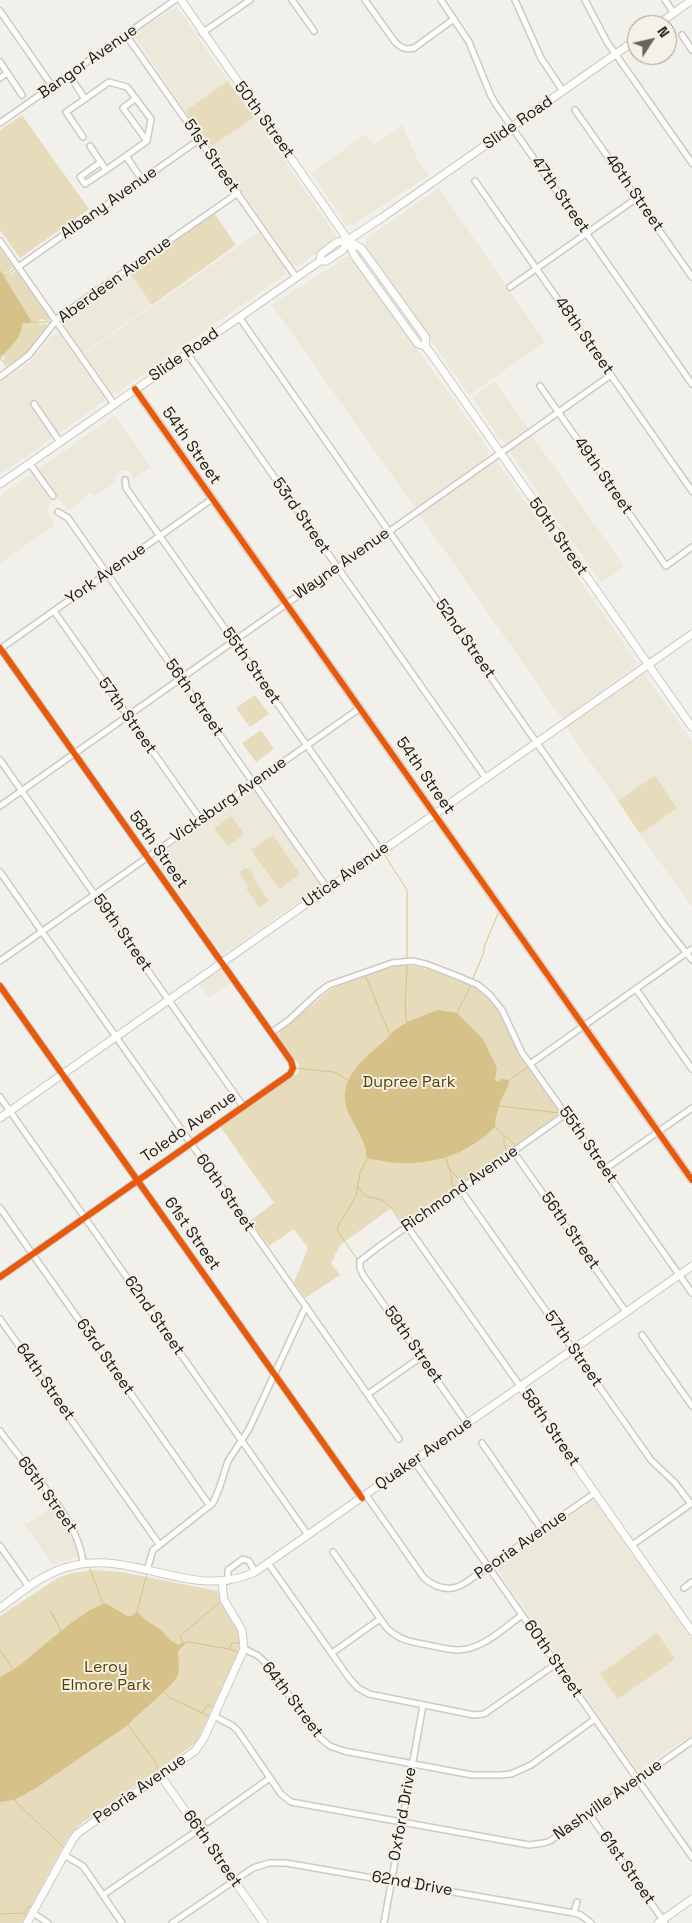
<!DOCTYPE html>
<style>
body{margin:0}
#map{position:relative;width:692px;height:1923px;overflow:hidden;background:#f2f0ea;font-family:"Space Grotesk",sans-serif}
canvas{display:block}
.north{position:absolute;left:627px;top:15px;width:50px;height:50px;box-sizing:border-box;background:#f5f1e6;border:1px solid #9d9a92;border-radius:50%;rotate:55deg;font-size:14px;font-weight:700;line-height:20px;text-align:center;color:#191814}
.north::after{content:'';display:block;margin:auto;width:18px;height:22px;background:#65645f;clip-path:polygon(50% 0,100% 100%,50% 72%,0 100%)}
</style>
<div id="map">
<canvas width="692" height="1923"></canvas>
<div class="north">N</div>
</div>
<script>
const c = document.querySelector('canvas').getContext('2d');
c.lineJoin = 'round';
function paint(path, color) {
  c.fillStyle = color;
  c.fill(path, 'evenodd');
}
function trace(path, color, width, dash) {
  c.strokeStyle = color;
  c.lineWidth = width;
  c.lineCap = dash ? 'butt' : 'round';
  c.setLineDash(dash || []);
  c.stroke(path);
}
function write(font, color, halo, rows, align = 'center') {
  c.font = font + ' "Space Grotesk",sans-serif';
  c.lineWidth = 4;
  c.setLineDash([]);
  c.textBaseline = 'middle';
  c.strokeStyle = halo;
  c.fillStyle = color;
  for (const [text, x, y, turn = 0] of rows) {
    c.save();
    c.translate(x, y);
    c.rotate((+turn || 0) * Math.PI / 180);
    c.textAlign = isNaN(turn) ? turn : align;
    if (halo) c.strokeText(text, 0, 0);
    c.fillText(text, 0, 0);
    c.restore();
  }
}
paint(new Path2D(`
 M177 7 228 81 185 111 135 37 136 33 173 8Z
 M254 117 335 234 336 237 334 241 298 266 293 265 211 147Z
 M403 125 417 159 429 175 354 224 347 225 311 173 366 134 374 145Z
 M439 188 545 342 469 395 365 245 366 239Z
 M259 232 286 269 284 275 117 393H112L84 354Z
 M348 256 353 258 489 450 487 457 415 508 272 305Z
 M130 273 152 305 83 353 64 325 63 321Z
 M57 333 60 335 104 397V401L17 463 0 473V383L31 361 54 334Z
 M495 381 528 428 506 442 501 441 472 397Z
 M115 415 151 467 134 479 129 471 121 470 116 475 115 482 95 496 89 493 85 496V499L69 510 60 501 40 473V468Z
 M531 434 624 566 601 583 510 452 512 448Z
 M492 462 498 463 636 661 635 667 562 719 419 514Z
 M32 475 52 502 48 506V512L55 525 0 563V496L28 476Z
 M640 673 645 675 692 741V907L640 834 677 807 655 775 618 801 577 743 566 725Z
 M252 790 255 792 319 883 320 887 223 955 156 861 155 858Z
 M219 970 223 972 231 983 209 998 199 983Z
 M594 1500 597 1501 692 1638V1735L639 1770 636 1769 497 1569 498 1565Z
 M53 1506 73 1536 79 1555 76 1557 53 1565 25 1525Z`), '#ece8da');
paint(new Path2D(`
 M228 81 254 117 211 147 185 111Z
 M22 115 89 209 20 258 0 230V130Z
 M214 213 236 245 152 305 130 273Z
 M0 249 13 267 3 277 16 271 50 319 48 321 41 319 38 321H32L38 322 41 325 43 323 49 325 28 351 10 365H7L4 361 5 357H1L0 360Z
 M255 695 269 714 250 727 236 708Z
 M261 730 274 749 256 762 242 743Z
 M655 775 677 808 640 834 618 801Z
 M231 816 244 834 228 846 214 829Z
 M273 835 300 874 279 889 251 850Z
 M245 868 251 869 255 881 269 901 259 907 246 888 248 886 239 873Z
 M401 965C419 965 433 971 449 977 458 981 469 984 477 989 503 1004 508 1038 524 1062 535 1078 551 1094 559 1112L557 1116 404 1224 391 1208 340 1245 331 1263 340 1275 305 1298 294 1282 308 1248 294 1229 269 1246 250 1221 274 1203 220 1126 298 1073 299 1065 279 1037 280 1031 331 989 386 968Z
 M94 1570 121 1572 218 1591 224 1609 239 1632 240 1648 196 1743 78 1826 67 1839 22 1923H0V1616L58 1578 72 1573Z
 M657 1633 675 1659 618 1699 600 1674Z`), '#e6dbbb');
paint(new Path2D(`
 M0 270 32 322 29 323H22C24 334 9 350 0 357Z
 M438 1010 457 1013 483 1039 497 1068 495 1080 498 1082 502 1079 509 1080C509 1086 507 1087 505 1092 500 1100 495 1118 495 1127 470 1152 436 1165 400 1163 390 1163 380 1160 369 1159L366 1156C368 1142 350 1121 346 1106 339 1079 363 1059 382 1043 388 1038 392 1031 399 1027 411 1020 424 1015 438 1010Z
 M105 1603 127 1616H131L137 1612 147 1621 160 1629 170 1640 178 1645 185 1642V1644L178 1651C178 1659 180 1668 178 1675 174 1686 138 1713 128 1725L36 1788 14 1800 0 1802V1677C9 1672 18 1667 26 1660 50 1641 76 1615 105 1603Z`), '#d6c288');
trace(new Path2D(`
 M3 277 15 269
 M32 322H51
 M0 357 7 367
 M384 854 407 890V961
 M407 965C407 984 403 1003 407 1023
 M365 975 390 1035
 M472 981 484 952V947L499 911
 M457 1013 471 985
 M294 1068 334 1072 348 1080
 M509 1080 528 1067
 M500 1106 559 1113
 M495 1127 515 1145
 M504 1137V1145L507 1151
 M446 1158 449 1169 462 1182
 M450 1169 452 1184 454 1188
 M358 1187C366 1202 375 1195 385 1202 392 1207 398 1218 402 1225
 M357 1259 338 1232 337 1228 356 1196 360 1173 368 1157
 M89 1566 103 1604
 M50 1610 61 1631
 M137 1612 147 1573
 M183 1642 180 1636 221 1601
 M185 1643 189 1642 229 1649 239 1653
 M229 1649 232 1643H241
 M0 1650 13 1669
 M163 1691 171 1698 210 1717
 M202 1713 208 1705 214 1708
 M128 1725 155 1761 159 1772
 M14 1800 64 1848
 M25 1912 28 1907H32
 M0 1914 22 1913 28 1915`), '#d6c288', 1);
const street = new Path2D(`
 M292 0 314 31
 M365 0 395 42C401 48 406 50 414 48L454 19
 M441 0 469 42 491 96 497 106 692 384
 M515 0 541 58 563 91
 M585 0 607 42 692 163
 M665 0 674 13
 M0 11 52 86
 M202 33 250 0
 M126 35 296 277
 M682 35 692 50
 M0 62 22 95
 M69 75 85 99 109 82 127 87 151 119 147 141 126 156 142 180
 M0 78 7 73
 M136 98 123 108 147 141
 M575 110 692 277
 M0 123 175 0
 M83 137 66 112 85 99
 M90 146 106 170 126 156
 M101 162 80 177 85 184 106 170
 M475 181 692 491
 M0 241 114 404
 M18 267 200 139
 M510 287 637 198
 M239 317 662 922 692 960
 M187 353 485 777
 M0 377 29 355 59 317 238 193
 M540 386 666 566 692 547
 M34 404 60 442
 M30 464 53 496
 M125 480 126 488 381 851
 M58 512 68 518 327 888
 M54 611 201 820
 M0 648 291 1061 293 1068 290 1074 0 1277
 M0 649 212 499
 M0 760 243 1106
 M0 806 611 375
 M0 872 399 1439
 M0 961 360 708
 M0 986 362 1498
 M636 989 692 1069
 M271 1033 289 1020 318 993 329 985 392 963 412 961 426 964 462 978 478 985 490 995 502 1010 522 1053 530 1064 692 1293
 M530 1064 692 949
 M0 1097 308 1535
 M513 1151 626 1312
 M605 1169 692 1108
 M460 1189 651 1460 675 1483 691 1504
 M0 1208 210 1506
 M407 1226 520 1386
 M0 1319 159 1544
 M642 1335 692 1406
 M368 1394 421 1357
 M467 1423 363 1275 360 1268V1261L381 1245 566 1114
 M0 1431C27 1470 78 1515 83 1563
 M482 1443 542 1530
 M414 1461 692 1857
 M366 1495 424 1578C437 1589 451 1592 465 1583L595 1493
 M632 1545 692 1503
 M0 1546 29 1587
 M333 1552 386 1627C398 1640 411 1642 428 1645 438 1647 448 1650 458 1650 482 1650 504 1628 522 1615
 M268 1563 349 1678 358 1688 369 1694 474 1715 484 1714 556 1664
 M147 1570 153 1550 213 1503 219 1489 228 1461 249 1429 306 1306
 M228 1581V1570L243 1559 249 1561 255 1572
 M684 1588 692 1582
 M244 1649 257 1655 266 1663 319 1737 330 1746 344 1751 472 1775H500L511 1774 531 1765 595 1719
 M332 1653 380 1619
 M214 1716 233 1726 238 1731 281 1794 291 1802 529 1845 544 1843 550 1841 692 1741
 M589 1814 665 1923
 M208 1822 270 1778
 M64 1855 83 1866 122 1923
 M103 1895 198 1830
 M33 1913 48 1923
 M574 1913 577 1902
 M172 1923 253 1868 269 1863H286L574 1913 581 1915 591 1923
 M384 1923 423 1705`);
const secondary = new Path2D(`
 M181 0 348 240 354 255 418 344 425 346 432 355 692 727
 M657 25 692 0
 M348 240 362 249 426 338 425 346
 M320 261 321 254 337 242 348 240 383 217 637 39
 M135 389 692 1180
 M0 484 320 261H326L343 250 348 240
 M0 1118 692 634
 M520 1386 692 1631
 M0 1608C22 1592 44 1572 72 1566 135 1550 193 1601 255 1572L692 1266
 M160 1775 264 1923
 M27 1923 73 1839 78 1833 195 1751 204 1738 244 1649 242 1630 224 1600 222 1582
 M658 1923 692 1899`);
trace(street, '#cbcac5', 8);
trace(secondary, '#cbcac5', 9);
trace(street, '#fdfdfc', 5);
trace(secondary, '#fdfdfc', 7);
trace(new Path2D(`
 M135 389 692 1180
 M0 648 291 1061 293 1068 290 1074 0 1277
 M0 986 362 1498`), '#e8590c', 6);
write('16px', '#191814', '#f5f1e6', [
 ["Bangor Avenue",88,62,-35],
 ["50th Street",264,120,54],
 ["Slide Road",518,123,-35],
 ["51st Street",211,156,55],
 ["46th Street",634,193,55],
 ["47th Street",560,195,55],
 ["Albany Avenue",109,203,-35],
 ["Aberdeen Avenue",115,280,-36],
 ["48th Street",584,336,55],
 ["Slide Road",184,355,-35],
 ["54th Street",191,446,55],
 ["49th Street",603,476,55],
 ["53rd Street",301,516,55],
 ["50th Street",558,537,55],
 ["Wayne Avenue",342,564,-35],
 ["York Avenue",106,574,-35],
 ["52nd Street",465,639,55],
 ["55th Street",251,666,55],
 ["56th Street",194,698,55],
 ["57th Street",127,716,55],
 ["54th Street",425,776,55],
 ["Vicksburg Avenue",229,800,-35],
 ["58th Street",158,850,55],
 ["Utica Avenue",346,875,-35],
 ["59th Street",122,933,55],
 ["Toledo Avenue",189,1127,-35],
 ["55th Street",588,1145,55],
 ["Richmond Avenue",460,1189,-35],
 ["60th Street",225,1193,55],
 ["56th Street",570,1231,55],
 ["61st Street",192,1234,55],
 ["62nd Street",154,1316,55],
 ["59th Street",413,1345,55],
 ["57th Street",573,1349,55],
 ["63rd Street",105,1357,55],
 ["64th Street",45,1382,55],
 ["58th Street",550,1428,55],
 ["Quaker Avenue",424,1454,-35],
 ["65th Street",47,1495,54],
 ["Peoria Avenue",521,1545,-35],
 ["60th Street",553,1659,55],
 ["64th Street",292,1700,53],
 ["Peoria Avenue",140,1789,-35],
 ["Nashville Avenue",608,1800,-35],
 ["Oxford Drive",403,1814,-80],
 ["66th Street",212,1849,55],
 ["61st Street",627,1868,55],
 ["62nd Drive",412,1884,10]
]);
write('16px', '#564300', '#f5f1e6', [
 ["Dupree Park",409,1083],
 ["Leroy",106,1668],
 ["Elmore Park",106,1686]
]);
</script>
